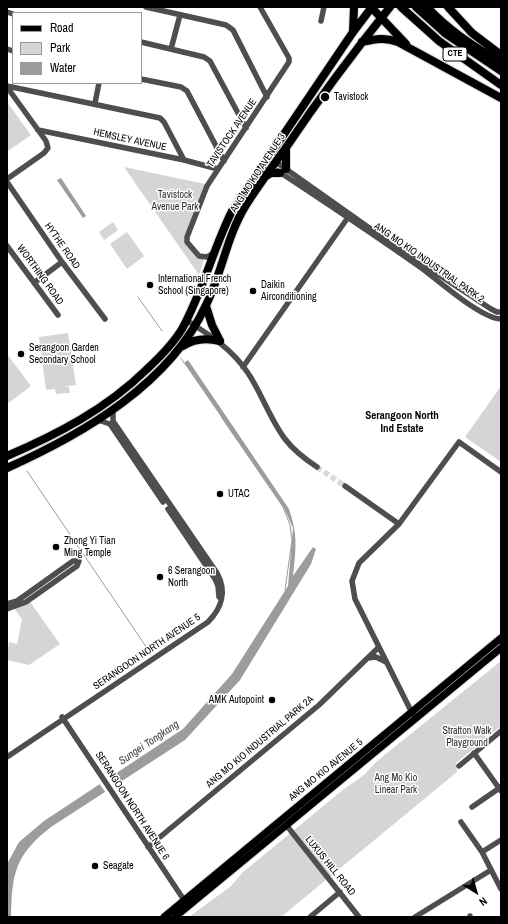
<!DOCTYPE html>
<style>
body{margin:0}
#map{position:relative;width:508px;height:924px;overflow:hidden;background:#fff;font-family:"Archivo Narrow",sans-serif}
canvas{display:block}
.frame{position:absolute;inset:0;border:8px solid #000;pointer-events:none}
.legend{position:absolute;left:12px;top:12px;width:130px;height:72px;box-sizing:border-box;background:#fff;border:1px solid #999;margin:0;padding:5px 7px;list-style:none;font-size:12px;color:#000}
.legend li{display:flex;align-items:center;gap:8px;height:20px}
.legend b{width:20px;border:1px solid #999}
.north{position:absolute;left:456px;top:872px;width:40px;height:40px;-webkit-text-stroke:3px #fff;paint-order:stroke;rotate:143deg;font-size:11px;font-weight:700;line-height:16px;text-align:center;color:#000}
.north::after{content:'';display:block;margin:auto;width:14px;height:18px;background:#000;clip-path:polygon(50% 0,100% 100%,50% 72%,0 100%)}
</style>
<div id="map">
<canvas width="508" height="924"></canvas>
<div class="frame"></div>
<ul class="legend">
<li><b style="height:5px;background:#000"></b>Road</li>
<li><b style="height:11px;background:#d5d5d5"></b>Park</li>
<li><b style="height:11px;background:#9c9c9c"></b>Water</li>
</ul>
<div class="north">N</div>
</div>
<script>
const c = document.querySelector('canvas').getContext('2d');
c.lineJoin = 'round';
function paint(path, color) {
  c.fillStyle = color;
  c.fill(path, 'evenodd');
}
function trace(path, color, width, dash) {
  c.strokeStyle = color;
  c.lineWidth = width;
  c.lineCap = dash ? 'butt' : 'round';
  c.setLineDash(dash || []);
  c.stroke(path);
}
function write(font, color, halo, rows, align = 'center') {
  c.font = font + ' "Archivo Narrow",sans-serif';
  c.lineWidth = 3;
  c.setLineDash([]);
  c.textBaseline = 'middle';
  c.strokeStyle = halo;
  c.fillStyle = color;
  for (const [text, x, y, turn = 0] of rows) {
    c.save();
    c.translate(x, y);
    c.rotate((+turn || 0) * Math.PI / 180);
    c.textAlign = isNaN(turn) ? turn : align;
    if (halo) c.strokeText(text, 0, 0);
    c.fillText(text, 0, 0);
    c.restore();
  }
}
paint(new Path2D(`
 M7 102 31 135 8 151 7 149Z
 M124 167 205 184 184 239 196 257 204 259 199 275Z
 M113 222 118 230 104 240 99 232Z
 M127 232 144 256 127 269 110 244Z
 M68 333 76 385 63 387H69L70 393 56 394 55 389 46 390 39 337Z
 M7 354 31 386 7 404Z
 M501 386V462L465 437Z
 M28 599 60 644 29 665 7 660 9 642 17 644 22 619 13 607Z
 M501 661V726L456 763 457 772 281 917H189L231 886 242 873 344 789 364 775 376 762Z`), '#d5d5d5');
paint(new Path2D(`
 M61 178 86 216 83 218 57 180Z
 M188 360 289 509C298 536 296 548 293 576L313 547 316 549 311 564 240 680 185 740 51 827C15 855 12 873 11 917H7V864L19 842 44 821 183 729 232 674 288 586 293 528 284 508 184 363Z`), '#9c9c9c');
paint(new Path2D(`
 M112 774 118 786 106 793 98 782Z`), '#fff');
trace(new Path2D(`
 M138 297 162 331
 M181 358 184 363
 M222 418 283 507 290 525 292 540 285 590
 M27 471 149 651`), '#9c9c9c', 1);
trace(new Path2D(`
 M317 467 345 486`), '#d9d9d9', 5.5, [5.5, 3]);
const major = new Path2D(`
 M164 917 501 638
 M175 917 501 648`);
const highway = new Path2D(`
 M371 7 406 44
 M401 7 439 41 501 85
 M416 7 446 34 501 71
 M427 7C449 31 474 46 501 63
 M448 7 472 33 501 55
 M353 32 354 7
 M362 42C376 39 385 37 398 42L501 98
 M286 149V169
 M266 176 271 173H280
 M206 306 212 325 220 341
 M183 346C195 338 207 338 220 341
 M7 456C58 434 106 409 146 370 159 358 173 344 182 329 203 291 213 249 232 211L353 32 372 7
 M7 468C83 434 170 384 206 305 222 273 227 235 246 205 258 186 272 167 285 149 318 100 353 53 390 7`);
trace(major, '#dbdbdb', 9);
trace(highway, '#dbdbdb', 10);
trace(new Path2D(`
 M146 7 226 25 233 30 267 97
 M7 12 13 14
 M321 21 324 7
 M141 42 204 57 210 61 246 128
 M7 49 13 51
 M171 49 180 15
 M141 79 181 87 187 91 224 161
 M7 86 160 118 164 122 184 160
 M7 87 46 141 48 148 44 153 7 179
 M95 103 99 83
 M38 130 184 160 218 169
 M276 162 392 244 491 309 497 312H501
 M278 171C325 202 373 234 420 267 437 279 481 319 501 319
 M7 182 62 262 105 319
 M7 246 58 315
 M214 253 207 257 199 256 187 242V237L207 186 289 62V58L260 7
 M34 283 62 262
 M186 320C210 335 232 349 248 373 262 394 270 419 285 439 294 451 305 459 317 467
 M243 367 349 216
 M98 420 110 424 163 502
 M345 486 399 524
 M168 509 215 579 218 586 219 597
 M7 604 17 601 73 561H79L77 566 26 602 7 609
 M368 658 376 657 386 662
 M62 717 186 903
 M417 718 412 713 355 599 352 581 359 563 399 524 459 442 501 472
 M474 753 501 791
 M7 757 208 622C222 608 227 591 217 573L113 421V410
 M459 766 501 731
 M472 807 501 787
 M461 822 482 852 501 889
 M287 826 359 917
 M148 847 319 705 379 647
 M482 852 501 840
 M470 916V917
 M310 917 340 892
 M415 917 491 870`), '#4e4e4e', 5.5);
trace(major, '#000', 7);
trace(highway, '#000', 8);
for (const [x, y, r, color] of [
 [325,97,5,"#000"],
 [150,285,4,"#000"],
 [253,291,4,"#000"],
 [21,354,4,"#000"],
 [220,494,4,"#000"],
 [56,547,4,"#000"],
 [160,577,4,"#000"],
 [272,700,4,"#000"],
 [95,866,4,"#000"]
]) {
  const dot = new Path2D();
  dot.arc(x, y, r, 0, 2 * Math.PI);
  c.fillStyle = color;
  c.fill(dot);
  trace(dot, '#fff', 1.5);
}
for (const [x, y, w] of [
 [455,54,24]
]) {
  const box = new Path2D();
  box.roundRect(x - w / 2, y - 7, w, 14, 3);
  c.fillStyle = '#fff';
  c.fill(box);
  trace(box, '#000', 1);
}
write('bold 9px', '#000', null, [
 ["CTE",455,54]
]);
write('10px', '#000', '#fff', [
 ["Tavistock",334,97],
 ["International French",158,279],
 ["School (Singapore)",158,291],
 ["Daikin",261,285],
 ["Airconditioning",261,297],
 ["Serangoon Garden",29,348],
 ["Secondary School",29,360],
 ["UTAC",228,494],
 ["Zhong Yi Tian",64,541],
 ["Ming Temple",64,553],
 ["6 Serangoon",168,571],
 ["North",168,583],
 ["AMK Autopoint",264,700,"right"],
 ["Seagate",103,866]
], 'left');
write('10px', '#000', '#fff', [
 ["TAVISTOCK AVENUE",232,133,-56],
 ["HEMSLEY AVENUE",130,140,12],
 ["ANG MO KIO AVENUE 3",258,173,-57],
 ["HYTHE ROAD",62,246,55],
 ["ANG MO KIO INDUSTRIAL PARK 2",429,263,35],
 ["WORTHING ROAD",40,275,54],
 ["SERANGOON NORTH AVENUE 5",147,652,-34],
 ["ANG MO KIO INDUSTRIAL PARK 2A",260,742,-40],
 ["ANG MO KIO AVENUE 5",326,770,-39],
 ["SERANGOON NORTH AVENUE 6",132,806,57],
 ["LUXUS HILL ROAD",330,866,51]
]);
write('10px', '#2c2c2c', '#fff', [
 ["Tavistock",175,195],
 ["Avenue Park",175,207],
 ["Stratton Walk",467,731],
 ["Playground",467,743],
 ["Ang Mo Kio",396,778],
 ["Linear Park",396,790]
]);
write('bold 11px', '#000', '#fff', [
 ["Serangoon North",402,416],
 ["Ind Estate",402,429]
]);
write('italic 11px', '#3d3d3d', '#fff', [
 ["Sungei Tongkang",149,743,-34]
]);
</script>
